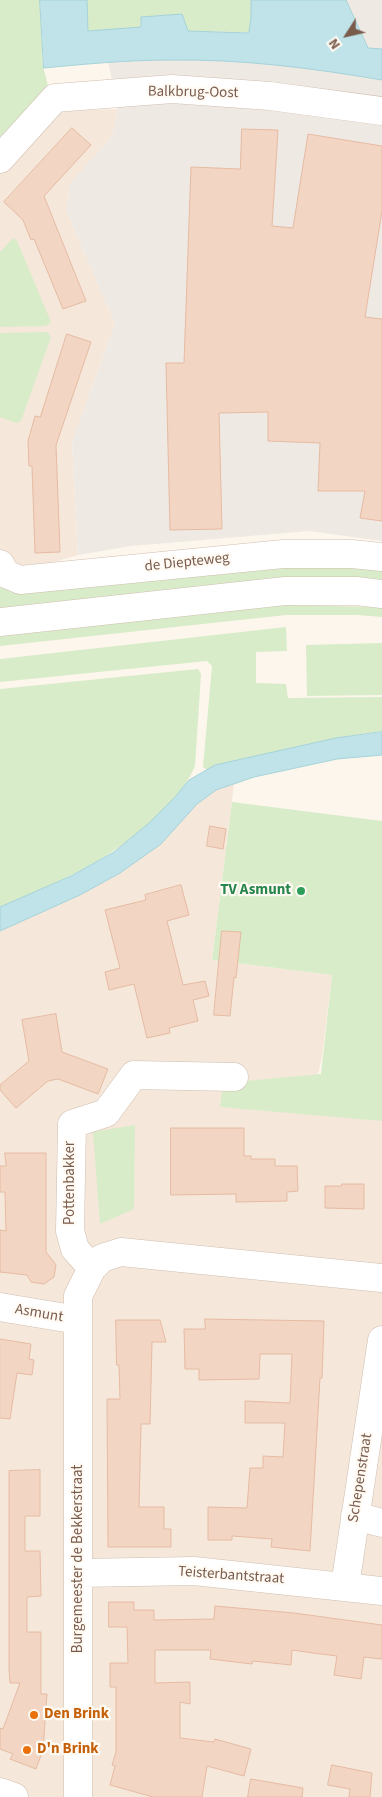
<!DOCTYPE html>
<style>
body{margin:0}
#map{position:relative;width:382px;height:1797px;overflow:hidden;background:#fdf6ec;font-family:"Source Sans 3",sans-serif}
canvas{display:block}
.north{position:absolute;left:322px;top:10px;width:50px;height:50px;-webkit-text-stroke:4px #fffaf3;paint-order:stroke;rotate:235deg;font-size:14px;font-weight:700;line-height:20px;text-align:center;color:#7a5c4d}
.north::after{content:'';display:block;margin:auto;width:18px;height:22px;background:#7a5c4d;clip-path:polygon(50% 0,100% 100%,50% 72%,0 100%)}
</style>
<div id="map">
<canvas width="382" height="1797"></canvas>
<div class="north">N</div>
</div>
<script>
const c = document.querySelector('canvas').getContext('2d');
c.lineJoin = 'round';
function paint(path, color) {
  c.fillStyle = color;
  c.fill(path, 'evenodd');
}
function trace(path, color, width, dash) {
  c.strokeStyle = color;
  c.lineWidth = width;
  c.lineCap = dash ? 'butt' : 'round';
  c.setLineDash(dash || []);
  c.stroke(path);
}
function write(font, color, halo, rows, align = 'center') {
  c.font = font + ' "Source Sans 3",sans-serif';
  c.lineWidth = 4.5;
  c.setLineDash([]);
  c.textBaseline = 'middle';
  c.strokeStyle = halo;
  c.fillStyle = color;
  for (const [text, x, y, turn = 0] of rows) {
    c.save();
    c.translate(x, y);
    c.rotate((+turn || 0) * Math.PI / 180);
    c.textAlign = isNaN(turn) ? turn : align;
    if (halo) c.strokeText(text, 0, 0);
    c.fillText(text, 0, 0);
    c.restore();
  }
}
paint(new Path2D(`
 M118 109 112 136 70 184 66 210 115 324 72 442 78 555 0 578V120L6 113Z
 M236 769 212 960 332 975 322 1057 314 1091 382 1101V1797H0V914L79 888Z`), '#f5e8da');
paint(new Path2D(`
 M0 0H382V541L309 531 131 546 78 555 72 442 115 324 66 210 70 184 112 136 118 109 104 42 0 29Z`), '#efe9e4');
paint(new Path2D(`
 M0 0H40L43 66 49 90 0 143Z
 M87 0H251V18L249 32 187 31 182 14 140 22 141 27 88 31Z
 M13 238 17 241 51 322 46 326 0 327V252Z
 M47 332 51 337 21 421 16 423 0 417V333Z
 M283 567 382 568V580L0 610V588L4 586Z
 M286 605 382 607V617L358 615H286L0 646V635Z
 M286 627 287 651 256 652V683L286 684 288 698 382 697V731L336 738 207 770 203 767 212 666 207 661 0 682V659Z
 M382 643V695L307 696 306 645Z
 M198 669 201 674 195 766C187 785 175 798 161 812 113 860 61 881 0 907V689Z
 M232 802 382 821V1121L220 1107 223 1083 321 1074 332 975 212 960Z
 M135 1125 134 1209 100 1224 93 1132Z`), '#d8ecc9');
const water = new Path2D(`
 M40 0H87L88 31 141 27V17L182 14 188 31 247 33 249 32 251 18V0H346L368 48 382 49V80C312 68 241 59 170 60 128 60 86 64 44 68Z
 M382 732V755L337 759 254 777 216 790 197 804 161 844 120 873 80 895 0 931V907L71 876 114 852 149 823 175 797 189 780 215 765 336 738Z`);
paint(water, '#bfe3e8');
trace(water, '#a5d3da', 1);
const building = new Path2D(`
 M72 128 91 145 44 196 86 301 63 309 34 239 31 240 23 220 4 202Z
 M242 129 278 130 272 226 293 228 308 134 382 146V211L365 317 382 319V521L360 518 365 491H318L320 443 268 441V412L219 413 222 529 170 530 166 363H184L191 167 240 169Z
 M67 334 91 342 56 445 60 552 35 553 32 466H29L28 441 35 416 40 417Z
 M210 826 226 829 223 849 207 846Z
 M181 885 189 915 167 921 183 985 205 981 209 996 193 1000 198 1021 169 1028 170 1033 147 1038 134 984 109 990 105 972 120 968 105 910 146 900 145 895Z
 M222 931 241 932 236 978 234 977 230 1016 214 1015Z
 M56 1014 62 1052 108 1069 98 1094 58 1079 48 1081 16 1108 0 1090V1085L29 1061 22 1020Z
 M171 1128H244V1156H251V1159H275V1166H297L298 1191 287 1192V1201L236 1202V1194L171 1195Z
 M5 1153H46V1252L56 1265 54 1277 44 1284 31 1282 27 1275 0 1272V1230L6 1231 5 1192H0V1166H6Z
 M342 1184H364V1209L325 1208V1186H341Z
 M205 1319 324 1321 322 1378H320L310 1551 271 1547 272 1539 232 1536V1540H208V1507L247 1508 250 1468H263V1456L283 1457 285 1423H245V1401L290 1403 292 1354H260L259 1379 199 1380V1369H185L184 1329H205Z
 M116 1320H160L166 1342H152L150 1424H141L139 1507H164V1529H171V1547H108L107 1399H120L119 1365H117Z
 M0 1339 31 1344 29 1359 34 1360 32 1375 17 1373 10 1419 0 1418Z
 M40 1470V1516H25V1551H40L41 1596 27 1597V1632H41V1694H47L43 1750 36 1769 10 1759 13 1754 0 1749V1728L3 1729 20 1683H10L9 1668V1471Z
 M109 1602H134V1610H154V1620L214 1619 215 1606 294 1613 382 1625V1659L364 1657 361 1679 334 1675 337 1656 313 1653 292 1650 291 1665 253 1661 252 1664 210 1659 211 1650H155V1683L190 1682V1704L180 1702V1738L214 1742 215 1739 251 1749 244 1776 207 1766 202 1797H153L110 1785 115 1766 112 1765 116 1752V1687H110V1663H128L127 1627H109Z
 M332 1765 372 1773 370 1797H349L350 1789 328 1785Z
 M251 1779 303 1788 302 1797H248Z`);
paint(building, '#f3d5c3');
trace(building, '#e6bba3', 1);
const minor = new Path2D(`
 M0 159 55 98 172 89 270 96 382 111
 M0 564 6 574 20 580 283 554H352L382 557
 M0 622 285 591H356L382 594
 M92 1268 75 1249 70 1231 72 1124 106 1113 134 1075 234 1077
 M0 1307 78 1320
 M355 1516 382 1523
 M79 1573 194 1571 382 1591
 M345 1586 382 1340
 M0 1792 14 1797
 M78 1797V1296L92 1268 102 1258 121 1252 382 1278`);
trace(minor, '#d1beb0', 29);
trace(minor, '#fff', 28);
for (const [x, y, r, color] of [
 [301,891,5,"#2e9e5b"],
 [34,1715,5,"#e8710a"],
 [27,1750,5,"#e8710a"]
]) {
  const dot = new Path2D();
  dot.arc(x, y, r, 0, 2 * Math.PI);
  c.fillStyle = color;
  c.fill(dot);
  trace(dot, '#fffaf3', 2);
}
write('15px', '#7a5c4d', '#fffaf3', [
 ["Balkbrug-Oost",193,93,1],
 ["de Diepteweg",187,563,-6],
 ["Pottenbakker",71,1183,-90],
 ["Asmunt",39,1314,10],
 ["Schepenstraat",361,1478,-81],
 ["Burgemeester de Bekkerstraat",79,1559,-90],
 ["Teisterbantstraat",231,1576,4]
]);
write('bold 15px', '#27864d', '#fffaf3', [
 ["TV Asmunt",291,891]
], 'right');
write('bold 15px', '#c56008', '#fffaf3', [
 ["Den Brink",44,1715],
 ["D'n Brink",37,1750]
], 'left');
</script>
